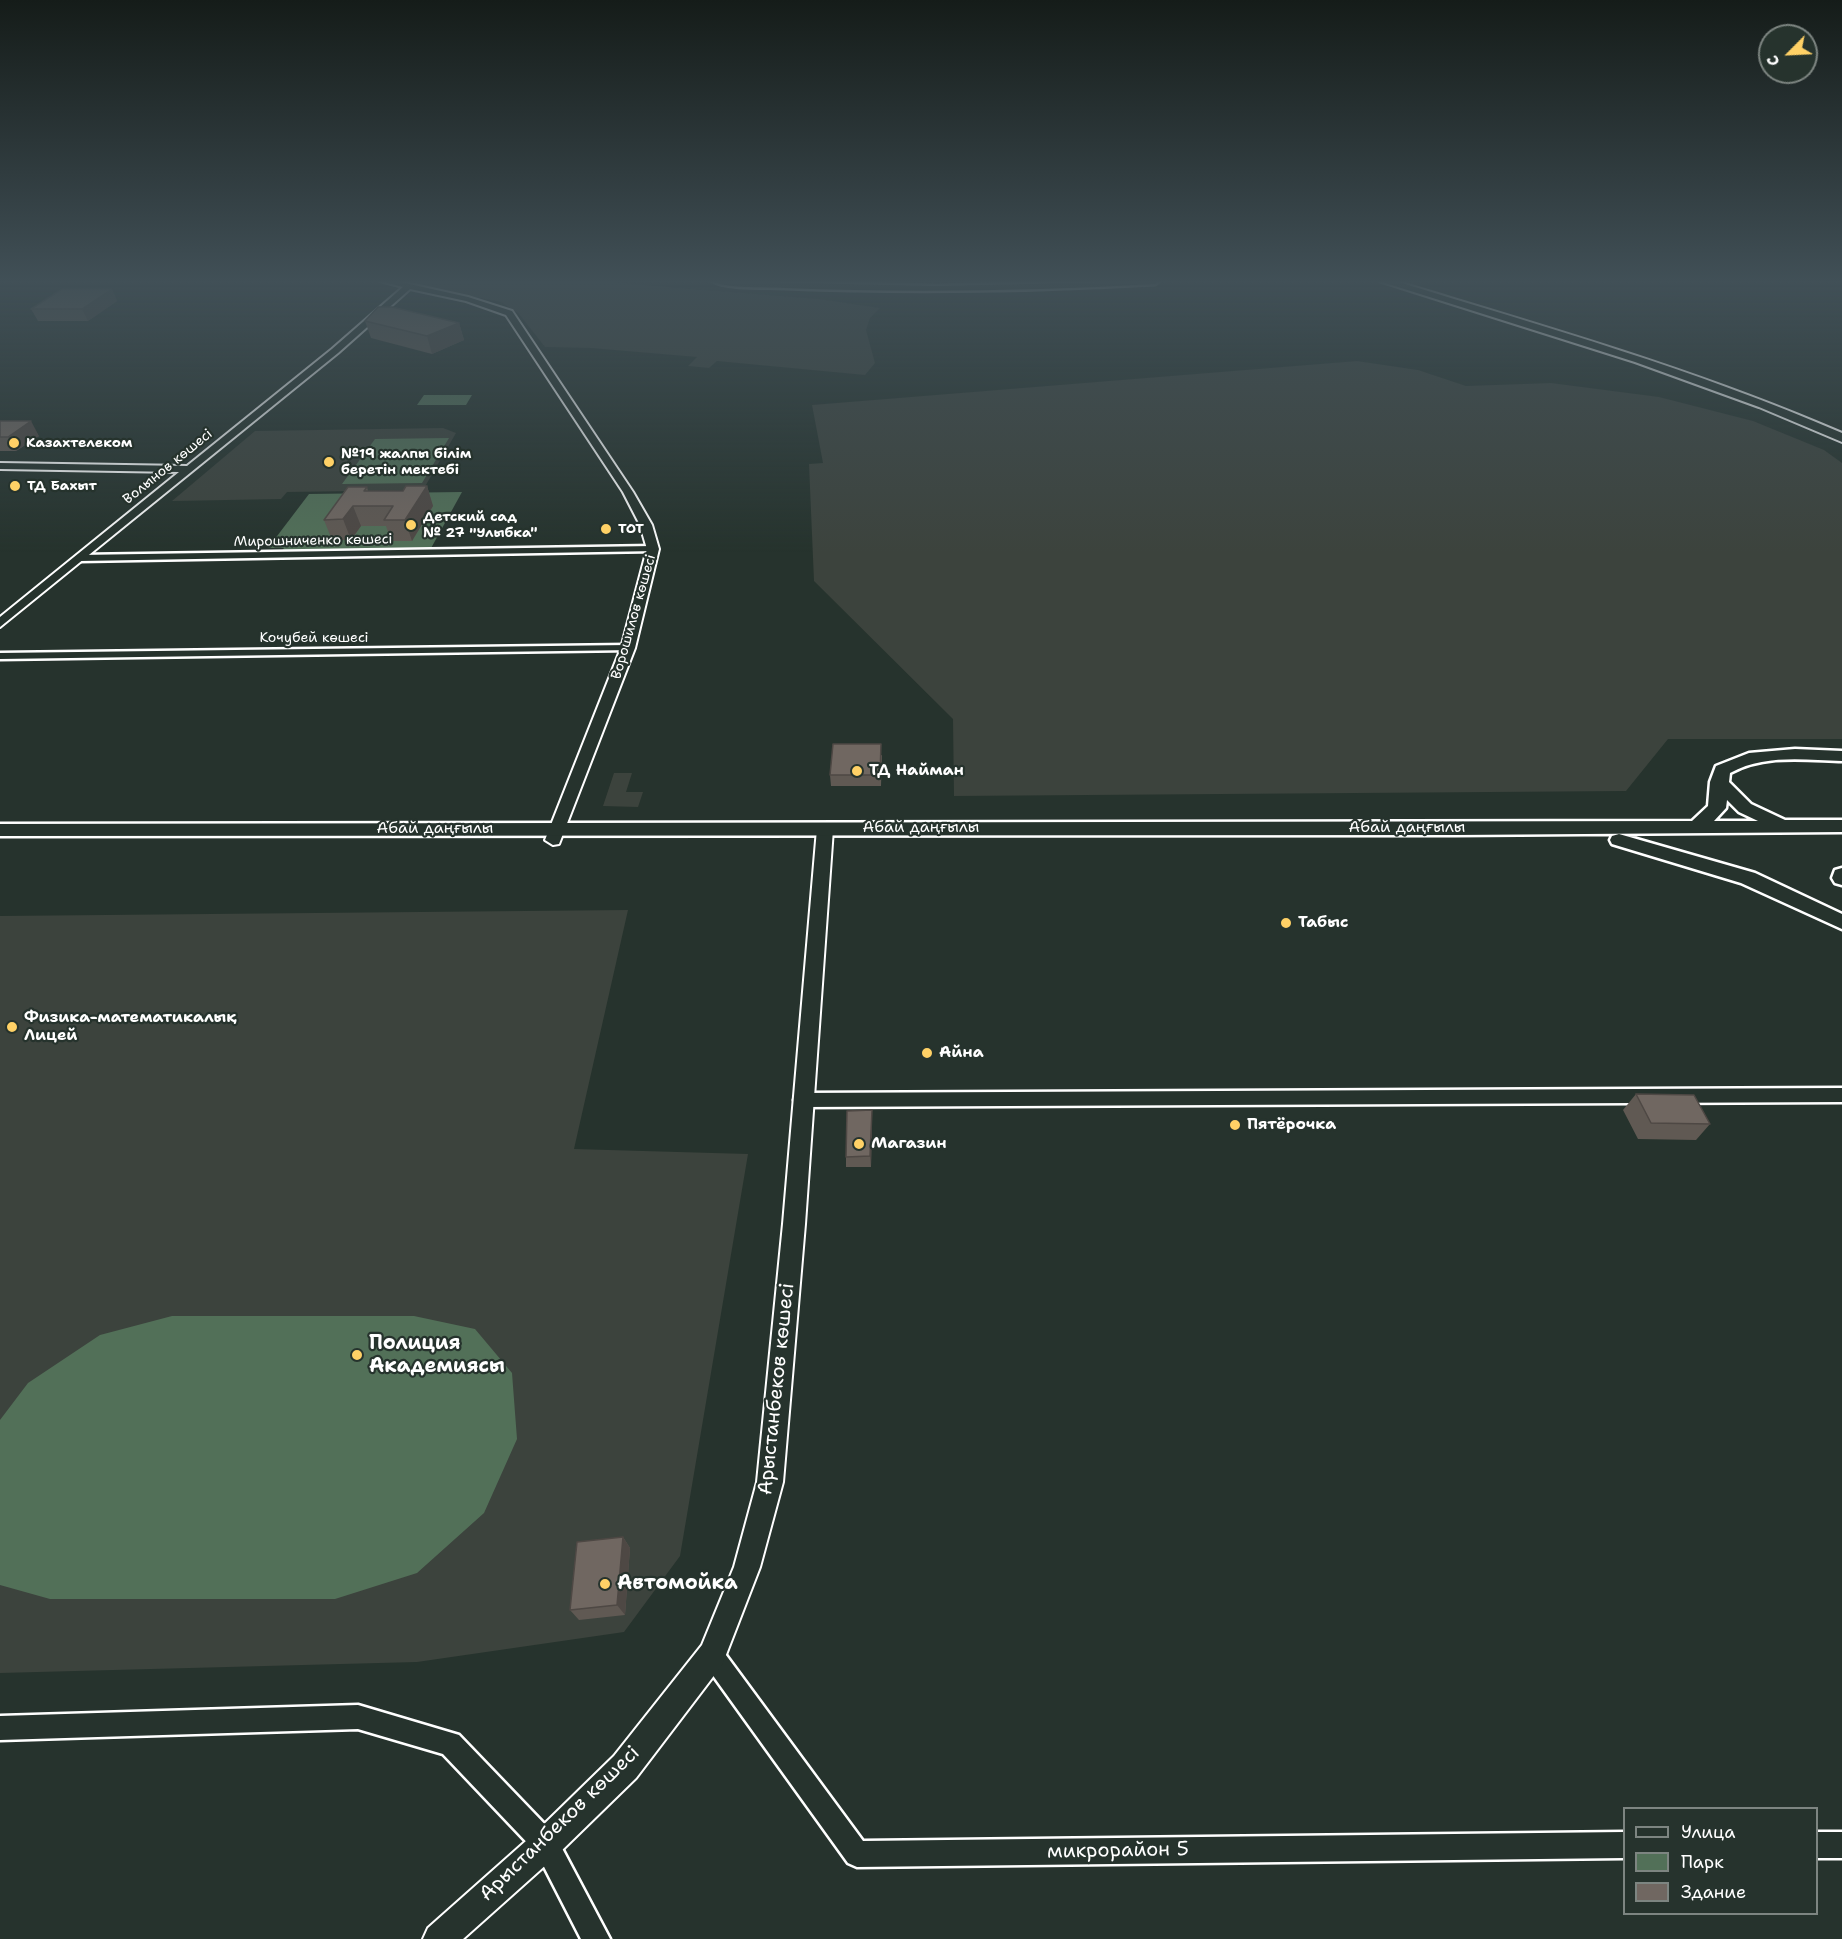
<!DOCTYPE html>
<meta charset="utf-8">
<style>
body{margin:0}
#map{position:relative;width:1842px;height:1939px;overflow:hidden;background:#26332d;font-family:"Shantell Sans",sans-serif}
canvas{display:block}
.legend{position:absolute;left:1623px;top:1807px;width:195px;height:108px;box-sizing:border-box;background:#26332d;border:2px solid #7d8581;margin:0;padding:8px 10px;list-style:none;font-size:18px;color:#fff}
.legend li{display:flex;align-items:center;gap:12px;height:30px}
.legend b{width:30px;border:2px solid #7d8581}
.north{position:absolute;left:1758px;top:24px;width:60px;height:60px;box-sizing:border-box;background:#26332d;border:2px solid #7d8581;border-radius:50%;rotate:246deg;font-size:16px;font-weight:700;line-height:24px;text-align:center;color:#fff}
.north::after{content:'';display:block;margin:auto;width:21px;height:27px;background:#ffd166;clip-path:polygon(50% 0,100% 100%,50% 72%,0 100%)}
</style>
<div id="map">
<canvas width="1842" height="1939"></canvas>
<ul class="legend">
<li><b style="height:8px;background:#26332d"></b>Улица</li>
<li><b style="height:16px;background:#527058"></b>Парк</li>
<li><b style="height:16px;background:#706761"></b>Здание</li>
</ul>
<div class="north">С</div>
</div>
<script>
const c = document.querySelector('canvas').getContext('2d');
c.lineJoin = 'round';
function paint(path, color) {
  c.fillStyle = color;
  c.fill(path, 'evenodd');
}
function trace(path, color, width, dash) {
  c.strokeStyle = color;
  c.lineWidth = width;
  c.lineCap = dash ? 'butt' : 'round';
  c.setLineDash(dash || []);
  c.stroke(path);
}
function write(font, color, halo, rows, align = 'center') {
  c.font = font + ' "Shantell Sans",sans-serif';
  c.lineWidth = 4.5;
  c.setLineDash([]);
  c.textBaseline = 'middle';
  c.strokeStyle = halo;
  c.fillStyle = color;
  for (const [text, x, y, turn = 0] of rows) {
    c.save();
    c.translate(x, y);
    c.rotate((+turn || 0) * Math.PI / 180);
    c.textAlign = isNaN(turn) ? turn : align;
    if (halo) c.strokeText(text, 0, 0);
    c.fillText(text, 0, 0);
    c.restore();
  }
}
paint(new Path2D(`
 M419 281H593L819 299 880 308 870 318 866 330 875 363 865 375 717 361 709 368 688 366 697 357 591 348 545 347 519 314 501 302 413 285Z
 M1357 361 1418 370 1466 386 1551 383 1659 397 1753 421 1824 450 1842 463V739H1668L1626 791 954 796 953 719 814 581 809 464 823 463 812 405Z
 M443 428 456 433 423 490 287 492 281 499 172 501 255 431Z
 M614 773H632L626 792H643L638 807 603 806Z
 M628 910 574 1149 748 1154 680 1556 624 1632 417 1662 0 1673V916Z`), '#3c433d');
paint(new Path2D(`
 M424 395H472L466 405H417Z
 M449 438 422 483 342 484 375 439Z
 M462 492 430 550 281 552 284 548H268L309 494Z
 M172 1316H414L475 1329 512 1373 517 1439 484 1513 417 1573 335 1599H50L0 1585V1420L28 1383 100 1335Z`), '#527058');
const minor = new Path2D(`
 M653 546 656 547V551L80 561 75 558 80 555Z
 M628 645 634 648 632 650 0 659V653Z
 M1842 1088V1102L802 1107 796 1105 794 1100 796 1095 802 1093Z
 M712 1643 720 1647 863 1841 1624 1832V1858L857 1867 848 1863 704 1663 700 1655 704 1647Z
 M358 1705 459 1735 555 1835 610 1939H581L537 1853 443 1754 358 1729 0 1740V1716Z
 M1816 1832H1842V1858H1816Z`);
const tertiary = new Path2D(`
 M380 281H396L468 297 512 311 633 492 652 525 659 549 635 648 559 844 553 845 545 840 621 648 647 549 640 525 623 492 506 315 466 301 410 289 338 353 0 627V617L179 472 0 469V463L187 466 332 349 403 287Z
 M825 824 833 829 805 1224 783 1482 760 1567 722 1665 636 1778 557 1855 463 1939H423L428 1928 535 1833 614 1756 702 1645 734 1567 757 1482 783 1224 817 829Z`);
const secondary = new Path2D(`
 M713 281 936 286 1159 281 1155 284C1031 291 908 293 785 288 769 287 724 289 713 281Z
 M1795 749 1842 751V761C1804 760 1765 754 1730 773L1729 782 1751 804 1785 820H1842V832L1455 835 0 836V824L1692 821 1708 806 1710 782 1716 766 1749 753ZM1727 800 1739 812 1758 821H1714L1726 808Z
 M1619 834 1755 873 1842 914V929L1741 883 1612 844 1610 840 1612 836Z
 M1842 868V885L1835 883 1832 878 1835 870Z`);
const trunk = new Path2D(`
 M1379 281H1395C1546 327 1697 370 1842 433V442L1759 407 1635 362Z`);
trace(minor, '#fff', 5);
trace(tertiary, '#fff', 4);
trace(secondary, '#fff', 5);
trace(trunk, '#fff', 4);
paint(minor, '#26332d');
paint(tertiary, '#26332d');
paint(secondary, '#26332d');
paint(trunk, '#26332d');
paint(new Path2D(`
 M112 289 117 301 88 321H38L31 309Z
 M365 321 459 323 464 340 432 354 371 338Z
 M0 421 39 436 16 451H0Z
 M427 486 433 506 412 541H391L386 526H361L351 540H332L324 520 367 487 368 491H403Z
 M882 755 881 786H831L830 775Z
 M1636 1094 1710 1124 1696 1140 1638 1139 1623 1110Z
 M872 1121 871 1167H846V1157Z
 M623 1537 630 1548 625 1615 579 1620 570 1610Z`), '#605953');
paint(new Path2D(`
 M112 289 117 301 88 321 82 309Z
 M459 323 464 340 432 354 427 336Z
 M31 421 39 436 16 451 8 437Z
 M427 486 433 506 412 541 405 520Z
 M353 506 361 526 351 540 343 519Z
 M872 1110V1121L871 1167 870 1156Z
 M623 1537 630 1548 625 1615 617 1605Z`), '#4e4844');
const building = new Path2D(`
 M62 289H112L82 309H31Z
 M378 307H392L459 323 427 336 365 321Z
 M0 421H31L8 437H0Z
 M406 486H427L405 520H384L393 506H353L343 519 324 520 348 487H367L364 491H403Z
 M833 744H881L880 775H830Z
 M1636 1094 1694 1095 1710 1124 1651 1123Z
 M872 1110 870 1156 846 1157 847 1111Z
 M623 1537 617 1605 570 1610 577 1542Z`);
paint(building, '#706761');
trace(building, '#4e4844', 1.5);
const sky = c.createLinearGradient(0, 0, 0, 553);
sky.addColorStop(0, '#151c19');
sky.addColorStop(0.51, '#415057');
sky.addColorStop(1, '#41505700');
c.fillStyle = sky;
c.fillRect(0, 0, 1842, 553);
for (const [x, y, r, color] of [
 [14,443,6,"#ffd166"],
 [329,462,6,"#ffd166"],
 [15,486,6,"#ffd166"],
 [411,525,6,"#ffd166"],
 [606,529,6,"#ffd166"],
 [857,771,6,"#ffd166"],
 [1286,923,6,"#ffd166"],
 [12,1027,6,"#ffd166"],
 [927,1053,6,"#ffd166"],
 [1235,1125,6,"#ffd166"],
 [859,1144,6,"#ffd166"],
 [357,1355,6,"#ffd166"],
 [605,1584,6,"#ffd166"]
]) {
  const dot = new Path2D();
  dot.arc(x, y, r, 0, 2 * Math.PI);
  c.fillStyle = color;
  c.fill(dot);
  trace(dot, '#26332d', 2);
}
write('bold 14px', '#fff', '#26332d', [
 ["Казахтелеком",26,443],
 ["№19 жалпы білім",341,454],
 ["беретін мектебі",341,470],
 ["ТД Бахыт",27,486],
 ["Детский сад",423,517],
 ["№ 27 \"Улыбка\"",423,533],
 ["ТОТ",618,529]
], 'left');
write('14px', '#fff', '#26332d', [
 ["Волынов көшесі",168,467,-39],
 ["Мирошниченко көшесі",313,541,-1],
 ["Ворошилов көшесі",634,617,-74],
 ["Кочубей көшесі",314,638]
]);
write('bold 16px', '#fff', '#26332d', [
 ["ТД Найман",869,771],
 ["Табыс",1298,923],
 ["Физика-математикалық",24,1018],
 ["Лицей",24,1036],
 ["Айна",939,1053],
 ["Пятёрочка",1247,1125],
 ["Магазин",871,1144]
], 'left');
write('16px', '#fff', '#26332d', [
 ["Абай даңғылы",921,828],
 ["Абай даңғылы",1407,828],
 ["Абай даңғылы",435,829]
]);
write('bold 20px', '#fff', '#26332d', [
 ["Полиция",369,1344],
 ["Академиясы",369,1367],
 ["Автомойка",617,1584]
], 'left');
write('20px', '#fff', '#26332d', [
 ["Арыстанбеков көшесі",777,1389,-84],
 ["Арыстанбеков көшесі",560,1824,-44],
 ["микрорайон 5",1118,1851,-1]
]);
</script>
